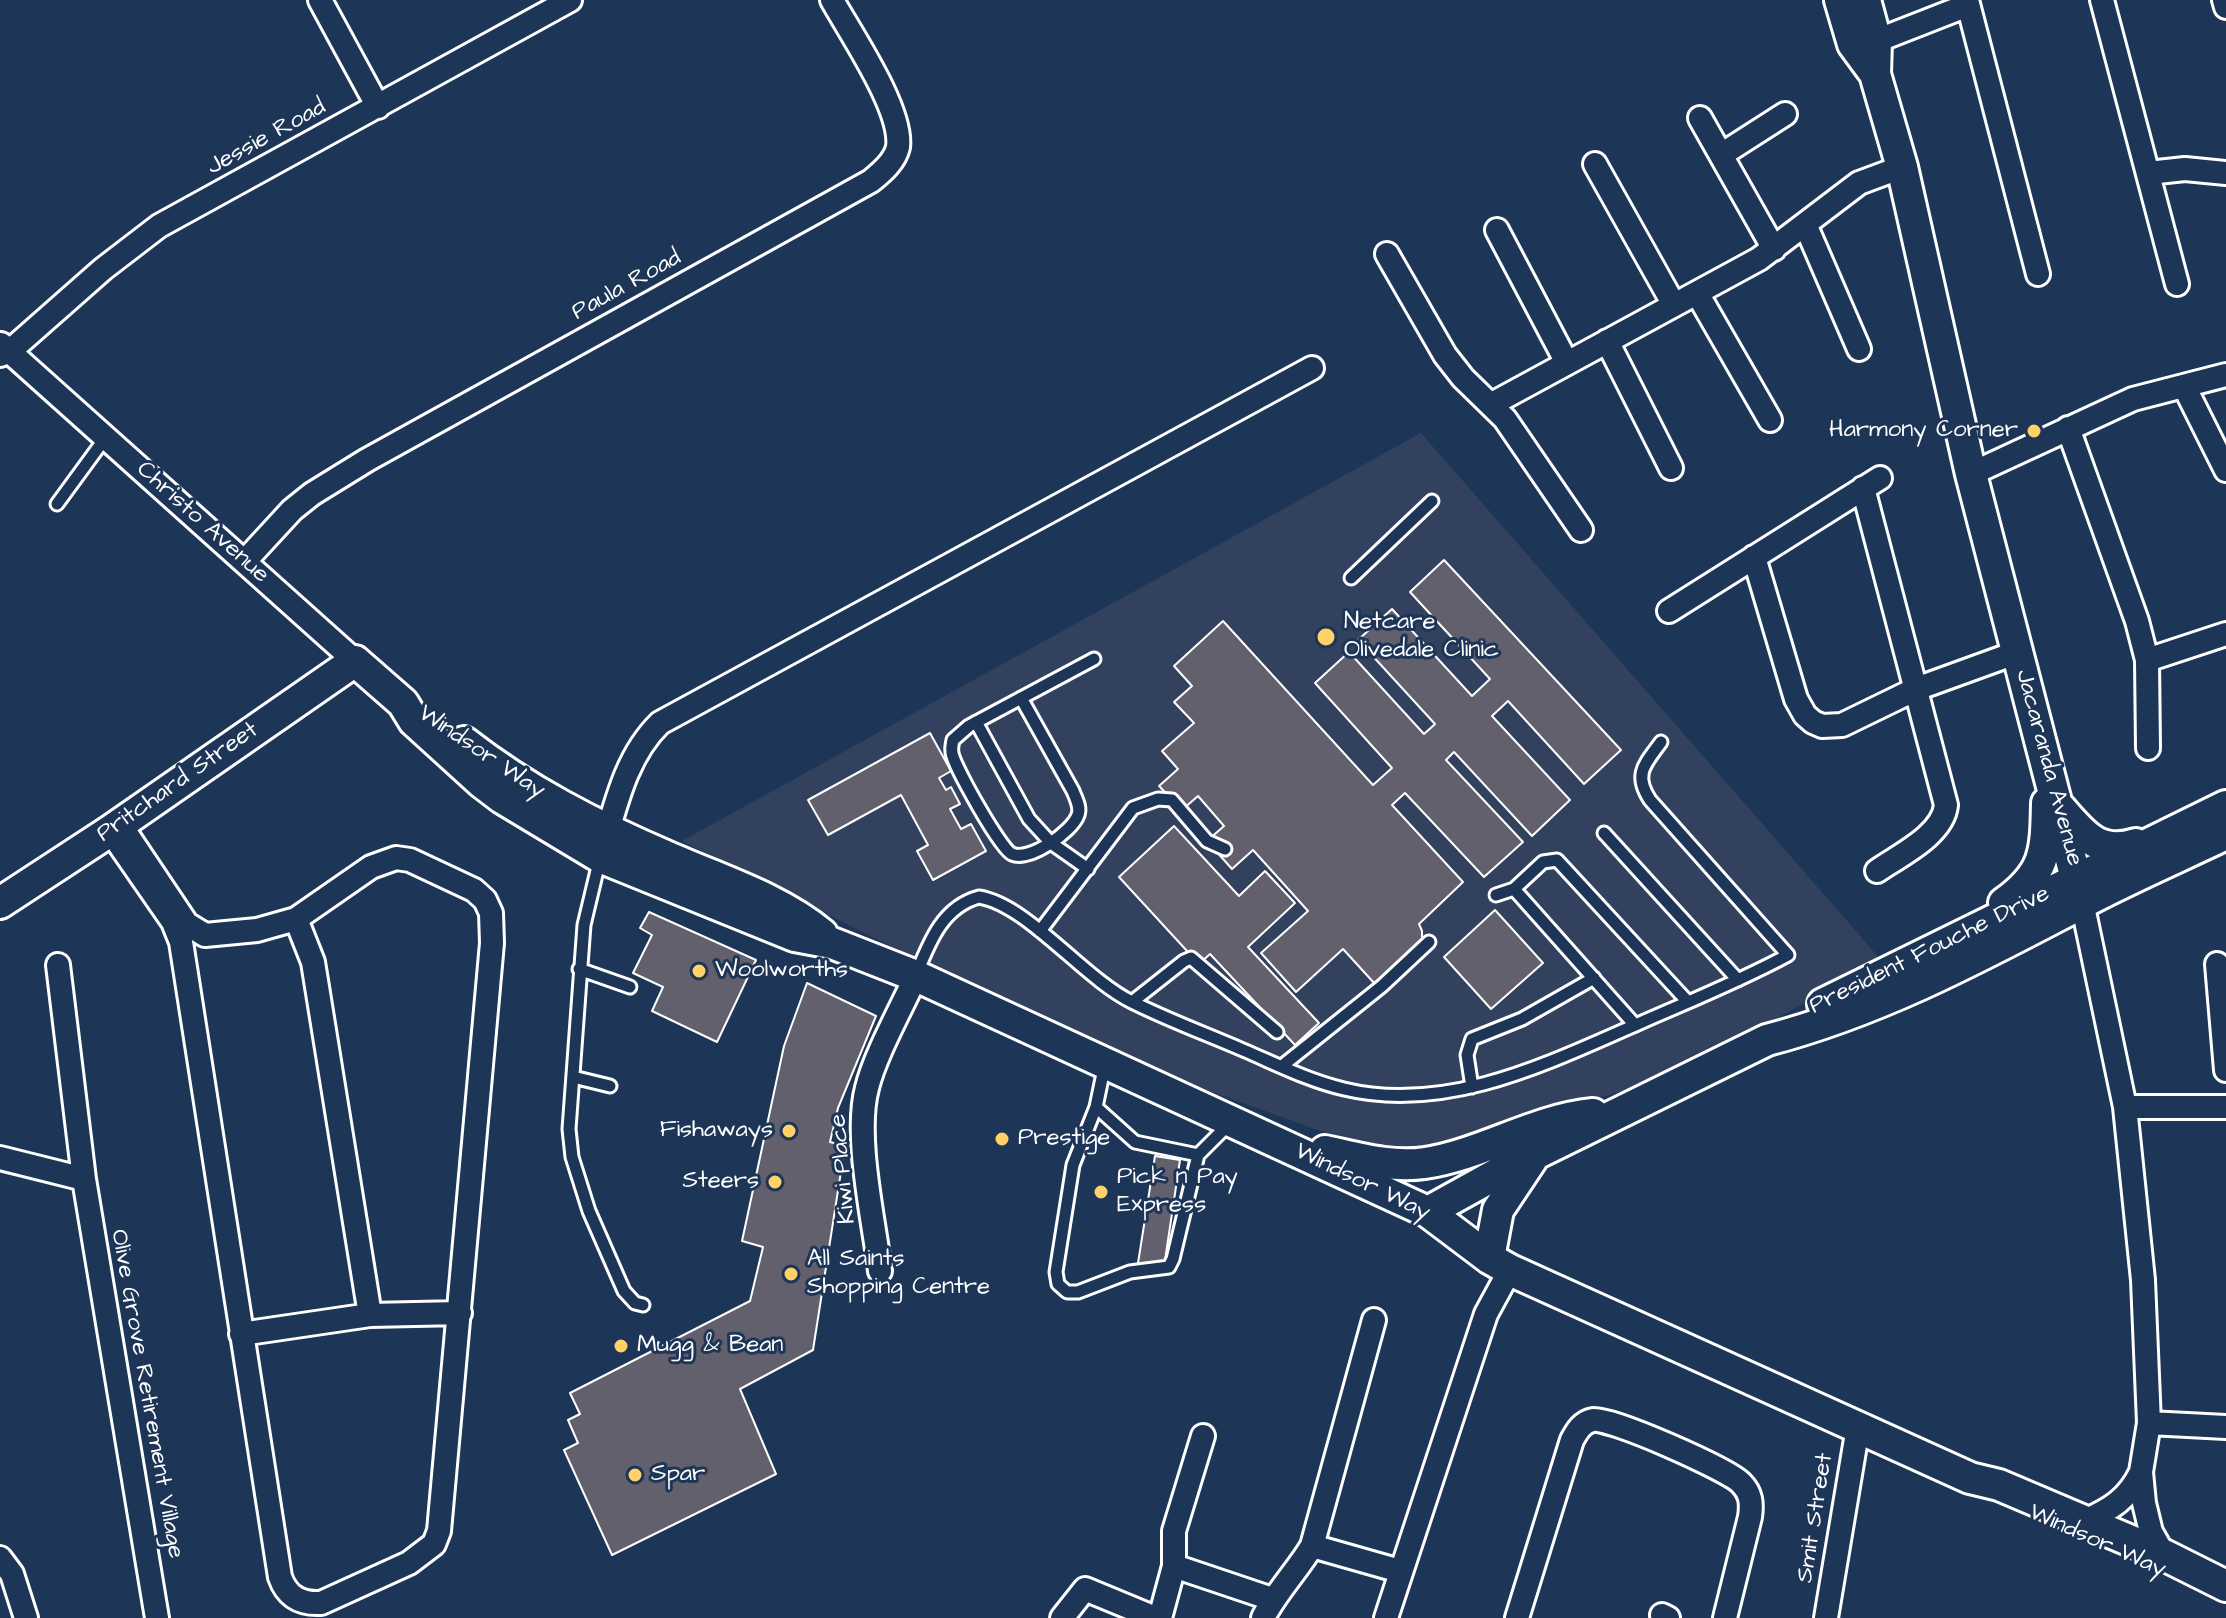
<!DOCTYPE html>
<style>
body{margin:0}
canvas{display:block;background:#1d3557}
</style>
<canvas width="2226" height="1618"></canvas>
<script>
const c = document.querySelector('canvas').getContext('2d');
c.lineJoin = 'round';
function paint(path, color) {
  c.fillStyle = color;
  c.fill(path, 'evenodd');
}
function trace(path, color, width, dash) {
  c.strokeStyle = color;
  c.lineWidth = width;
  c.lineCap = dash ? 'butt' : 'round';
  c.setLineDash(dash || []);
  c.stroke(path);
}
function write(font, color, halo, rows, align = 'center') {
  c.font = font + ' "Architects Daughter",sans-serif';
  c.lineWidth = 6;
  c.setLineDash([]);
  c.textBaseline = 'middle';
  c.strokeStyle = halo;
  c.fillStyle = color;
  for (const [text, x, y, turn = 0] of rows) {
    c.save();
    c.translate(x, y);
    c.rotate((+turn || 0) * Math.PI / 180);
    c.textAlign = isNaN(turn) ? turn : align;
    if (halo) c.strokeText(text, 0, 0);
    c.fillText(text, 0, 0);
    c.restore();
  }
}
paint(new Path2D(`
 M1421 433 1882 961 1735 1041 1646 1084 1457 1139 1395 1151 1349 1141 1142 1067 934 968 682 841Z`), '#32425e');
const building = new Path2D(`
 M1444 560 1621 750 1584 784 1508 701 1492 716 1570 800 1532 836 1454 752 1446 760 1523 842 1484 877 1405 793 1392 805 1463 882 1419 924 1422 931V941L1375 984 1343 949 1296 992 1261 953 1308 911 1253 850 1232 869 1207 841 1224 826 1198 796 1182 810 1159 786 1178 769 1162 751 1194 723 1174 702 1192 686 1174 666 1223 621 1373 785 1392 768 1315 683 1349 652 1424 734 1435 724 1358 640 1392 609 1472 696 1490 679 1410 592Z
 M930 733 951 771 939 778 946 790 951 787 960 804 950 809 961 829 971 824 986 851 933 880 917 851 928 845 901 795 828 835 808 800Z
 M1174 826 1239 896 1265 871 1295 903 1248 947 1319 1023 1295 1045 1210 954 1199 964 1119 877Z
 M1495 910 1543 963 1491 1009 1444 957Z
 M649 912 756 960 717 1042 652 1011 663 987 633 973 652 935 640 928Z
 M807 983 876 1016 838 1108 830 1142 845 1146 813 1350 740 1389 776 1474 612 1555 564 1450 578 1443 568 1420 580 1414 570 1393 750 1301 763 1247 742 1241 784 1046Z
 M1155 1156 1180 1160 1164 1267 1138 1263Z`);
paint(building, '#63606e');
trace(building, '#fff', 2);
const lane = new Path2D(`
 M57 504 106 437
 M1351 578 1432 501
 M1021 698 1073 791C1076 799 1081 807 1078 815 1072 832 1029 862 1012 854 1001 850 954 766 952 753 951 747 952 746 953 740L969 726 1094 659
 M976 722 1029 819 1051 843 1088 869
 M1604 833 1738 980
 M600 858 584 925 569 1129 572 1157 589 1211 624 1291 635 1303 643 1305
 M1514 889 1635 1025
 M1496 895 1514 889 1543 862 1557 860 1688 1002
 M1040 931 1133 808 1158 799 1172 800 1207 841 1225 849
 M579 969 630 987
 M916 975C929 943 942 907 979 897 1028 905 1083 978 1132 1002 1168 1020 1206 1034 1243 1050 1276 1064 1309 1081 1344 1089 1447 1114 1548 1063 1640 1023 1690 1001 1740 981 1788 955L1650 800C1633 774 1645 764 1661 742
 M1132 1002 1184 961 1191 958 1277 1032
 M1105 1064 1096 1107 1073 1165 1056 1272 1058 1284 1067 1292H1078L1130 1272 1169 1267 1173 1259 1198 1155 1229 1124
 M1282 1066 1382 986 1429 942
 M573 1077 610 1086
 M1472 1087 1467 1055 1472 1039 1522 1019 1594 978
 M1096 1107 1135 1142 1198 1155`);
const street = new Path2D(`
 M320 0 378 107
 M1967 0 2038 274
 M2102 0 2177 284
 M2224 0 2226 7
 M1876 41 1968 5
 M1700 118 1774 249
 M1721 155 1785 114
 M1595 164 1674 305
 M2148 173 2185 169 2226 173
 M1805 224 1859 349
 M1497 230 1567 363
 M1387 254 1445 355 1463 378 1505 419 1581 530
 M1697 293 1770 420
 M1607 341 1671 468
 M1 344 355 661
 M0 355 10 351 103 269 159 226 570 0
 M2184 386 2226 470
 M1492 404 1759 259 1859 183 1902 167
 M2068 428 2137 621 2147 660 2148 748
 M1971 474 2133 399 2226 375
 M1863 488 1946 805C1943 835 1900 855 1877 871
 M1754 557 1796 699 1805 715 1813 722 1822 726 1842 725 1916 689 2018 652
 M245 561 292 510 312 494 367 460 871 181C882 172 895 161 898 147 903 110 851 34 832 0
 M1669 611 1880 478
 M2147 660 2226 634
 M110 831 173 922 181 942 280 1577C287 1597 301 1604 321 1603L409 1563 434 1544 439 1531 492 943 491 913 485 900 474 890 410 860 396 858 371 867 296 919 257 930 205 935 187 924 120 824
 M605 841C617 799 628 754 660 723L1312 368
 M2082 902 2125 1107 2143 1280 2149 1423 2141 1472 2144 1503 2151 1532 2164 1555
 M296 919 313 962 370 1315
 M2217 964 2226 1070
 M58 965 84 1179
 M2125 1107H2226
 M0 1158 84 1179 157 1618
 M880 1271C874 1221 854 1136 867 1088 875 1055 901 1009 916 976
 M241 1334 370 1315 460 1313
 M2149 1423 2226 1427
 M2085 1521C2111 1509 2128 1499 2141 1472
 M1312 1546 1400 1571
 M0 1558 12 1574 26 1618
 M1174 1566 1272 1599
 M1662 1615 1668 1618
 M1062 1618 1085 1589 1155 1618
 M1160 1618 1174 1566V1531L1203 1436
 M1263 1618C1276 1592 1297 1571 1312 1546L1374 1320
 M1386 1618 1486 1314 1510 1270
 M1517 1618 1572 1440C1577 1431 1582 1422 1593 1420 1610 1417 1727 1469 1741 1483 1751 1493 1752 1503 1750 1517L1725 1618
 M1826 1618 1858 1427`);
const secondary = new Path2D(`
 M1840 0 1853 44 1875 74
 M1865 0 1876 41 1875 74 1902 167 1971 474 2082 902
 M464 742C527 791 595 826 668 857 720 880 779 898 822 934
 M2060 808C2083 834 2098 856 2136 844
 M0 903 110 831 355 661 403 703 414 721 481 782 502 798 600 857 795 936 832 943 916 976 1428 1212 1489 1258 1510 1270 1970 1478 1999 1485 2164 1555 2226 1586
 M2004 903C2046 873 2046 852 2047 803
 M1823 1004 2226 806
 M1325 1151C1358 1158 1391 1168 1425 1163 1483 1154 1534 1120 1593 1114
 M1428 1212 1511 1166 1767 1040C1879 1011 1981 956 2082 903 2129 878 2178 857 2226 834
 M1489 1258 1498 1210 1532 1159`);
trace(lane, '#fff', 17);
trace(street, '#fff', 28);
trace(secondary, '#fff', 36);
trace(lane, '#1d3557', 11);
trace(street, '#1d3557', 22);
trace(secondary, '#1d3557', 30);
for (const [x, y, r, color] of [
 [2034,431,8,"#ffd166"],
 [1326,637,10,"#ffd166"],
 [699,971,8,"#ffd166"],
 [789,1131,8,"#ffd166"],
 [1002,1139,8,"#ffd166"],
 [775,1182,8,"#ffd166"],
 [1101,1192,8,"#ffd166"],
 [791,1274,8,"#ffd166"],
 [621,1346,8,"#ffd166"],
 [635,1475,8,"#ffd166"]
]) {
  const dot = new Path2D();
  dot.arc(x, y, r, 0, 2 * Math.PI);
  c.fillStyle = color;
  c.fill(dot);
  trace(dot, '#1d3557', 3);
}
write('24px', '#fff', '#1d3557', [
 ["Jessie Road",267,138,-29],
 ["Paula Road",627,286,-29],
 ["Christo Avenue",202,523,42],
 ["Windsor Way",481,753,34],
 ["Jacaranda Avenue",2048,768,75],
 ["Pritchard Street",178,783,-35],
 ["President Fouche Drive",1930,951,-26],
 ["Kiwi Place",844,1169,-95],
 ["Windsor Way",1362,1183,26],
 ["Olive Grove Retirement Village",146,1394,80],
 ["Smit Street",1816,1518,-81],
 ["Windsor Way",2097,1542,24]
]);
write('24px', '#fff', '#1d3557', [
 ["Harmony Corner",2018,431,"right"],
 ["Netcare",1344,623],
 ["Olivedale Clinic",1344,651],
 ["Woolworths",715,971],
 ["Fishaways",773,1131,"right"],
 ["Prestige",1018,1139],
 ["Pick n Pay",1117,1178],
 ["Express",1117,1206],
 ["Steers",759,1182,"right"],
 ["All Saints",807,1260],
 ["Shopping Centre",807,1288],
 ["Mugg & Bean",637,1346],
 ["Spar",651,1475]
], 'left');
</script>
